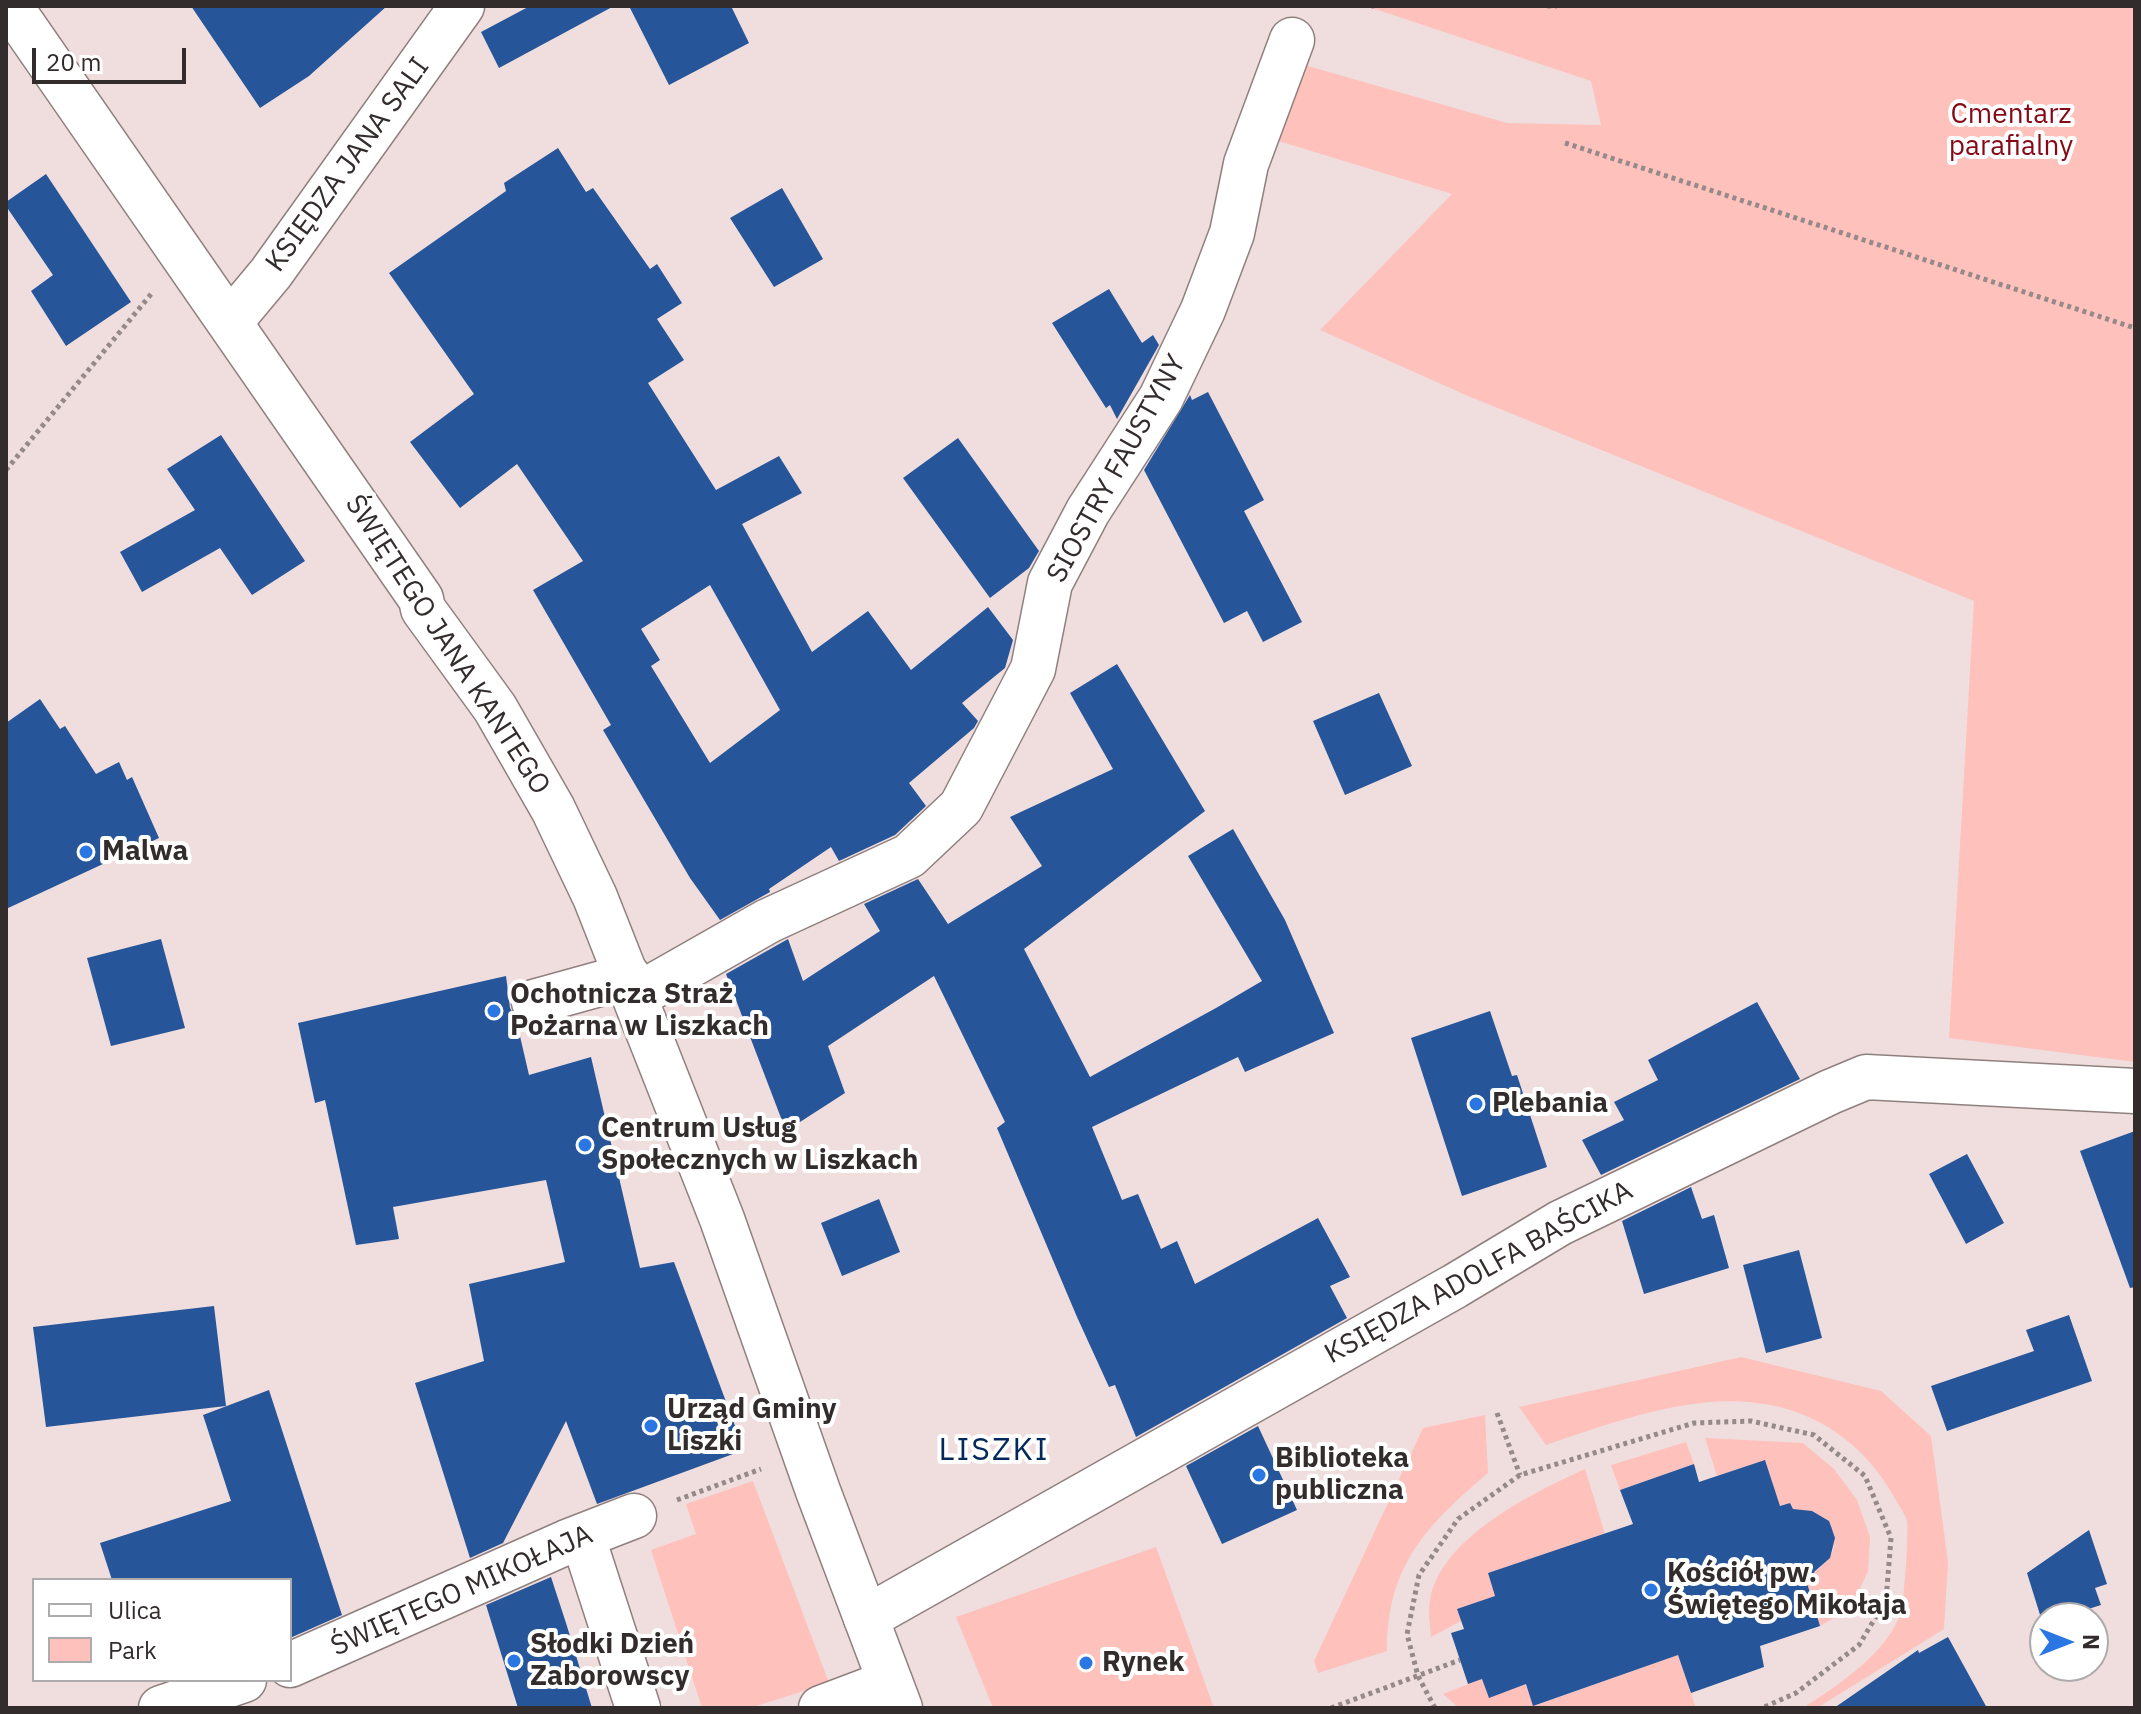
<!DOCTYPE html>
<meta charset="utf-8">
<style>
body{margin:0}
#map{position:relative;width:2141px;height:1714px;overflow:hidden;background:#efdedd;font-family:"IBM Plex Sans",sans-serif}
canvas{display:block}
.frame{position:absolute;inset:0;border:8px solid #332c2c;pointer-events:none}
.legend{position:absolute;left:32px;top:1578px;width:260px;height:104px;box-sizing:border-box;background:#fff;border:2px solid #adabab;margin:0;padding:10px 14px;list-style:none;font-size:24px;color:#332c2c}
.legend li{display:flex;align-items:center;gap:16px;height:40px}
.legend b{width:40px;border:2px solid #adabab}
.north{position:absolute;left:2029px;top:1602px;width:80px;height:80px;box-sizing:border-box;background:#fff;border:2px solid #adabab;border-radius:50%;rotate:90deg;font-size:22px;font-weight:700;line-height:32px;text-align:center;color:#332c2c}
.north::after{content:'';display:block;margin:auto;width:28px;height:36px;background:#2a76e2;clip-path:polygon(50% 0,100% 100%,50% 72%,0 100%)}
.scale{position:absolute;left:32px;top:48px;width:154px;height:36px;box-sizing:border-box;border:4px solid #332c2c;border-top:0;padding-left:10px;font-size:24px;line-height:28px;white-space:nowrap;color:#332c2c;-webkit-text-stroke:6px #fff;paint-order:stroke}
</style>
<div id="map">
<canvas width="2141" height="1714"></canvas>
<div class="frame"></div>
<ul class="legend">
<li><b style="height:10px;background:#fff"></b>Ulica</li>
<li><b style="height:22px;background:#fec1bb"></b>Park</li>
</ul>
<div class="north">N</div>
<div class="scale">20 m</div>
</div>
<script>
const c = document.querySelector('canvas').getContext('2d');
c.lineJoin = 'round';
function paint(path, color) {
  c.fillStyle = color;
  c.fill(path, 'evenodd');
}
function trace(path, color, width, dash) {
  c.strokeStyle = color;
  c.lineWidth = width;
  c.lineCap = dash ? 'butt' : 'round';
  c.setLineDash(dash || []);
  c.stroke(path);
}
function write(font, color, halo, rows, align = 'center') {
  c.font = font + ' "IBM Plex Sans",sans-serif';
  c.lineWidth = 8;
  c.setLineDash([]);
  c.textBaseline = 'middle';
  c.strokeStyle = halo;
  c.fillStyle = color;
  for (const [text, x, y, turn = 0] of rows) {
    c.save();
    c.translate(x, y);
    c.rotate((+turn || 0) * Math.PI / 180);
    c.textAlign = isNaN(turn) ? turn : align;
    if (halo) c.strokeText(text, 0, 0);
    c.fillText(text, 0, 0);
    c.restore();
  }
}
paint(new Path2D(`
 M1366 6H2135V1062L1949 1038 1974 601 1468 396 1320 330 1452 194 1272 139 1301 64 1507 123 1601 125 1591 81Z
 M1741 1357 1881 1391 1931 1436 1948 1562 1944 1629 1817 1708H1803C1838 1685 1887 1654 1901 1612 1904 1603 1909 1530 1907 1521 1905 1513 1897 1503 1893 1495 1864 1444 1816 1410 1758 1403 1687 1394 1612 1423 1546 1445L1519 1407Z
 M1485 1415 1488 1473C1427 1525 1387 1565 1387 1651L1318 1673 1314 1661 1423 1428Z
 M1705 1438 1803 1443 1834 1469 1857 1500 1870 1537 1868 1571 1851 1608 1820 1626 1807 1583C1813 1570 1827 1565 1832 1553 1843 1526 1819 1508 1794 1512L1790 1503 1780 1506 1765 1461 1717 1476Z
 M1686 1442 1694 1464 1620 1490 1611 1465Z
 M1585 1469 1605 1534 1488 1573 1495 1596 1461 1621 1431 1637C1430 1626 1428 1611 1430 1600 1441 1537 1533 1493 1585 1469Z
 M753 1481 829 1683 750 1708H702L651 1550 696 1534 686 1504Z
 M1156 1547 1214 1708H993L956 1617Z
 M1678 1655 1696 1708H1459L1443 1694 1482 1679 1489 1697 1526 1684 1534 1706Z`), '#fec1bb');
paint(new Path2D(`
 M191 6H387L309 76 260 108Z
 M530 6H614L499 68 481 32Z
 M629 6H731L749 43 669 85Z
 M558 148 586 192 593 188 650 269 657 264 682 303 657 319 684 360 648 383 716 490 779 456 802 493 742 524 812 652 868 611 911 670 988 607 1013 640 1005 668 962 703 978 721 974 728 909 783 926 806 895 835 839 861 831 847 769 889 770 892 720 920 690 878 603 730 611 725 533 590 583 561 517 464 460 508 410 442 474 394 389 273 506 191 504 183ZM710 585 780 710 710 763 651 666 660 660 641 629Z
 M46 174 131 302 66 346 31 291 53 275 6 206V202Z
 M782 188 823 259 774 287 730 218Z
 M1109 289 1142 343 1153 335 1159 345 1117 419 1110 405 1106 408 1052 323Z
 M1208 392 1264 500 1244 511 1302 622 1263 642 1247 611 1224 623 1144 470 1190 395 1192 400Z
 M221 435 305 561 252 595 220 548 142 592 120 552 195 510 167 469Z
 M958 438 1039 551 1029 568 990 598 903 478Z
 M1117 664 1205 811 1024 949 1090 1077 1216 1008 1262 981 1188 856 1233 829 1285 920 1334 1033 1245 1072 1238 1057 1092 1127 1122 1200 1138 1194 1161 1249 1177 1241 1195 1284 1318 1218 1350 1277 1330 1286 1347 1318 1136 1437 1115 1385 1109 1387 1077 1317 997 1128 1005 1122 934 976 828 1046 845 1093 786 1131 726 974 788 939 803 981 880 931 864 904 918 879 948 924 1042 866 1010 817 1113 769 1070 693Z
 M1379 693 1412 766 1345 795 1313 721Z
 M40 699 60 729 65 726 96 774 119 762 127 780 132 777 159 838 6 909V723Z
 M161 939 185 1028 111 1046 87 958Z
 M506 976 510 1008 516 1019 529 1075 591 1057 640 1268 674 1262 744 1450 597 1504 566 1421 503 1543 470 1558 415 1383 484 1361 469 1284 565 1262 546 1180 393 1207 399 1239 356 1245 325 1100 315 1103 298 1023Z
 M1757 1002 1800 1079 1601 1175 1582 1140 1624 1120 1614 1102 1658 1080 1648 1060Z
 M1490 1011 1512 1076 1517 1075 1547 1167 1462 1196 1411 1038Z
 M2135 1131V1287L2130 1288 2080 1151Z
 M1967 1154 2004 1223 1966 1244 1929 1174Z
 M1691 1187 1702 1219 1714 1215 1729 1268 1644 1294 1622 1221Z
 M879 1199 900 1252 842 1276 821 1223Z
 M1799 1250 1822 1338 1766 1353 1743 1265Z
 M214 1306 226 1406 46 1427 33 1327Z
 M2069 1315 2092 1381 1947 1431 1931 1386 2034 1351 2026 1330Z
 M269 1390 342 1615 290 1638V1580H112L100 1543 231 1501 203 1415Z
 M1258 1426 1297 1510 1222 1544 1186 1466Z
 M1765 1460 1780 1506 1790 1503 1793 1509 1812 1511 1829 1521 1832 1529 1835 1538 1830 1558 1814 1572 1816 1579 1807 1583 1820 1626 1760 1646 1764 1667 1691 1693 1678 1655 1533 1706 1526 1684 1489 1698 1482 1679 1468 1684 1451 1633 1464 1629 1457 1609 1495 1596 1488 1573 1633 1524 1620 1490 1694 1464 1699 1482Z
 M2089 1530 2107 1584 2095 1588 2101 1605 2060 1618H2041L2027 1573Z
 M551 1577 566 1623 592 1708H518L486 1605Z
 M1948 1637 1987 1708H1834L1918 1650 1919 1653Z`), '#265599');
const minor = new Path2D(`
 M231 321 271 273 462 6
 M636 996 768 921 909 856 961 807 1033 669 1050 583 1088 511 1161 398 1203 310 1232 233 1246 164 1292 40
 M534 1002 628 976
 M583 1538 638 1708
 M866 1618 1455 1286 1560 1223 1830 1092 1866 1077 2135 1091
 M290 1665 567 1542 634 1516
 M161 1708 244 1680
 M821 1708 890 1682`);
const major = new Path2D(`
 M10 6 421 599 423 609 495 708 553 809 595 897 722 1219 818 1491 900 1708`);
trace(minor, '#8f807f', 47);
trace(major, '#8f807f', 47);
trace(new Path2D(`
 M1547 6H1557
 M1371 8 1372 6
 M1565 143 2135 328
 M6 470 152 293
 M1497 1413 1520 1475
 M677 1500 761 1469
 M1331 1708 1460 1660
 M1435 1708 1418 1676 1407 1634 1419 1575 1458 1519 1520 1475 1694 1423 1751 1421 1814 1435 1865 1476 1891 1538 1886 1600 1859 1645 1796 1693 1762 1708`), '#968989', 5, [4, 4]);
trace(minor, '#fff', 44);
trace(major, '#fff', 44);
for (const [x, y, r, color] of [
 [86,852,8,"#2a76e2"],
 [494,1011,8,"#2a76e2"],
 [1476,1104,8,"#2a76e2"],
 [585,1145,8,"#2a76e2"],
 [651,1426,8,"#2a76e2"],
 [1259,1475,8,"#2a76e2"],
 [1651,1590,8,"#2a76e2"],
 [514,1661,8,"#2a76e2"],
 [1086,1663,8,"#2a76e2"]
]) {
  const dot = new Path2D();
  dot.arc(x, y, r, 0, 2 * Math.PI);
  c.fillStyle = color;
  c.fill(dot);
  trace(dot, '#fff', 3);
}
write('28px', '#850a17', '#fff', [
 ["Cmentarz",2011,115],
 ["parafialny",2011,147]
]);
write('28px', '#332c2c', '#fff', [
 ["KSIĘDZA JANA SALI",348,165,-54],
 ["SIOSTRY FAUSTYNY",1117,469,-61],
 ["ŚWIĘTEGO JANA KANTEGO",447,645,57],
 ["KSIĘDZA ADOLFA BAŚCIKA",1479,1273,-29],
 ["ŚWIĘTEGO MIKOŁAJA",462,1591,-24]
]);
write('bold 28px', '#332c2c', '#fff', [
 ["Malwa",102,852],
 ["Ochotnicza Straż",510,995],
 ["Pożarna w Liszkach",510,1027],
 ["Plebania",1492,1104],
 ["Centrum Usług",601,1129],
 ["Społecznych w Liszkach",601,1161],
 ["Urząd Gminy",667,1410],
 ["Liszki",667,1442],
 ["Biblioteka",1275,1459],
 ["publiczna",1275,1491],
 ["Kościół pw.",1667,1574],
 ["Świętego Mikołaja",1667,1606],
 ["Słodki Dzień",530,1645],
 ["Zaborowscy",530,1677],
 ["Rynek",1102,1663]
], 'left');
c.letterSpacing = '2px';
write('32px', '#04285b', '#fff', [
 ["LISZKI",994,1451]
]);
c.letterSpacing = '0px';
</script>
